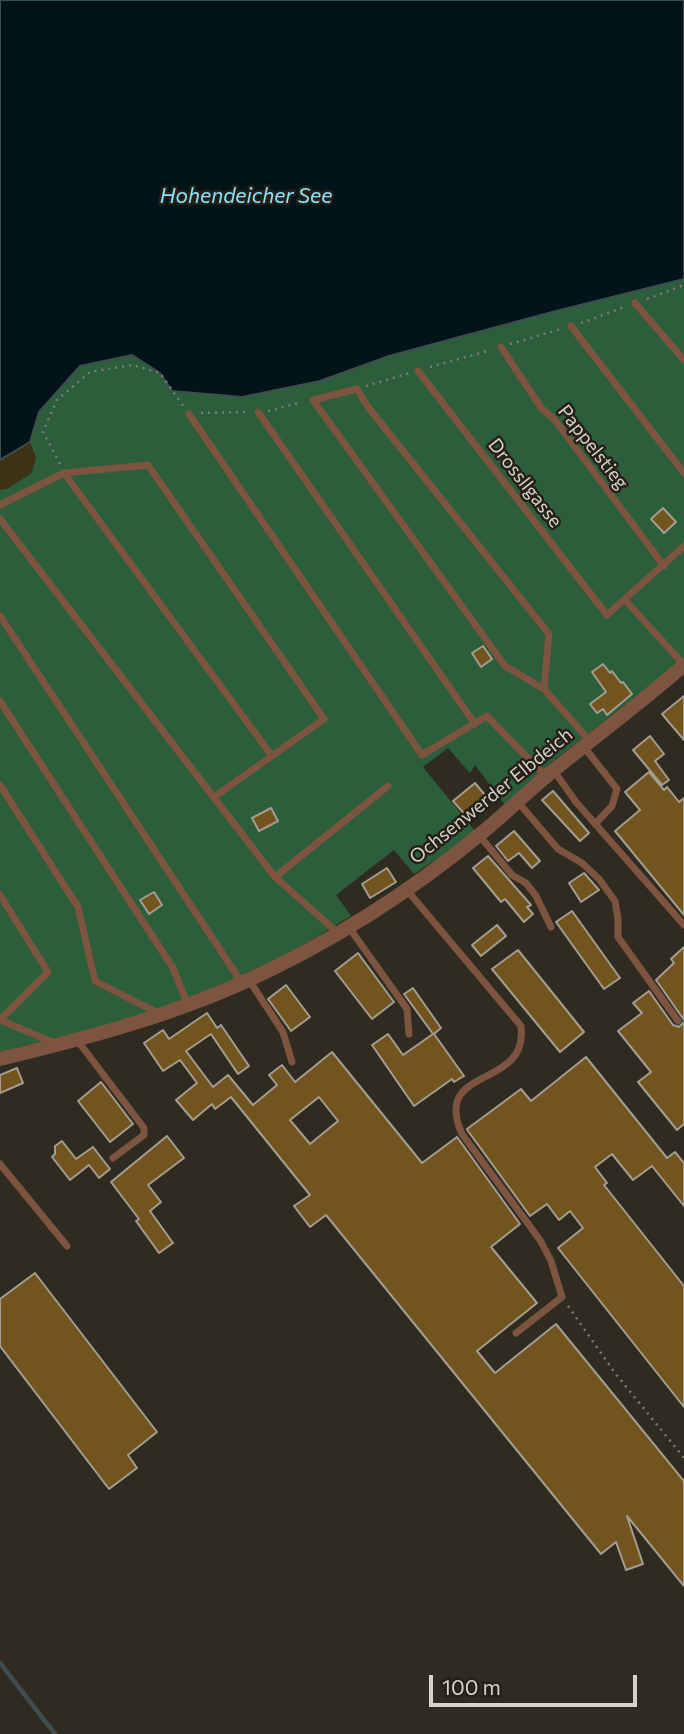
<!DOCTYPE html>
<style>
body{margin:0}
#map{position:relative;width:684px;height:1734px;overflow:hidden;background:#2f2b21;font-family:Commissioner,sans-serif}
canvas{display:block}
.scale{position:absolute;left:429px;top:1675px;width:208px;height:32px;box-sizing:border-box;border:4px solid #d4d2cb;border-top:0;padding-left:9px;font-size:21px;line-height:24px;white-space:nowrap;color:#d4d2cb;-webkit-text-stroke:5px #252118;paint-order:stroke}
</style>
<div id="map">
<canvas width="684" height="1734"></canvas>
<div class="scale">100 m</div>
</div>
<script>
const c = document.querySelector('canvas').getContext('2d');
c.lineJoin = 'round';
function paint(path, color) {
  c.fillStyle = color;
  c.fill(path, 'evenodd');
}
function trace(path, color, width, dash) {
  c.strokeStyle = color;
  c.lineWidth = width;
  c.lineCap = dash ? 'butt' : 'round';
  c.setLineDash(dash || []);
  c.stroke(path);
}
function write(font, color, halo, rows, align = 'center') {
  c.font = font + ' Commissioner,sans-serif';
  c.lineWidth = 5;
  c.setLineDash([]);
  c.textBaseline = 'middle';
  c.strokeStyle = halo;
  c.fillStyle = color;
  for (const [text, x, y, turn = 0] of rows) {
    c.save();
    c.translate(x, y);
    c.rotate((+turn || 0) * Math.PI / 180);
    c.textAlign = isNaN(turn) ? turn : align;
    if (halo) c.strokeText(text, 0, 0);
    c.fillText(text, 0, 0);
    c.restore();
  }
}
paint(new Path2D(`
 M684 279V659L557 758 505 805 475 765 470 773 448 748 423 767 475 831 455 847 414 874 394 850 336 895 351 916C321 934 290 954 258 969 176 1009 88 1031 0 1052V460L30 442 39 412 80 366 132 355 160 373 173 391 320 381 389 356 552 312Z`), '#2c5e3b');
paint(new Path2D(`
 M30 442 36 458 32 473 7 489 0 490V460Z`), '#3b3312');
const water = new Path2D(`
 M0 0H684V279L552 312 389 356 320 381 242 397 172 391 160 373 132 355 80 366 39 412 30 442 0 460Z`);
paint(water, '#00141a');
trace(water, '#404d4f', 2);
trace(new Path2D(`
 M0 1663 55 1734`), '#404d4f', 4.5);
const building = new Path2D(`
 M663 508 676 522 664 533 651 519Z
 M483 646 492 659 481 667 472 653Z
 M603 664 610 673 612 671 621 683 623 682 632 694 607 715 603 709 597 713 590 704 606 692 592 672Z
 M684 696V740L662 714Z
 M650 736 664 754 655 761 669 780 662 785 633 750Z
 M649 772 664 790 667 787 679 802 684 798V915L615 831 640 810 625 792Z
 M475 783 489 800 467 817 453 801Z
 M553 791 589 833 580 841 542 800Z
 M271 808 278 821 259 831 252 818Z
 M514 831 540 861 532 868 519 853 508 861 496 846Z
 M488 856 531 905 527 907 533 914 524 922 505 899 501 902 473 868Z
 M387 868 396 882 370 898 362 884Z
 M584 873 599 890 581 902 569 883Z
 M154 892 162 905 149 914 140 900Z
 M572 911 620 978 604 989 556 922Z
 M497 925 506 936 481 956 472 945Z
 M684 947V1020L656 980 674 963 671 959Z
 M518 950 584 1032 560 1052 492 969Z
 M358 953 394 1002 372 1019 335 971Z
 M286 985 310 1017 291 1031 268 999Z
 M413 988 441 1028 434 1034 464 1076 454 1082 452 1079 414 1106 372 1045 388 1034 403 1055 433 1034 404 994Z
 M649 991 673 1025 679 1027 684 1022V1124L677 1130 638 1082 651 1072 618 1031 642 1013 633 1003Z
 M207 1013 217 1028 221 1025 249 1066 238 1074 211 1034 186 1051 213 1087 228 1075 253 1105 277 1085 269 1075 282 1065 295 1082 332 1052 422 1163 457 1137 520 1224 491 1247 537 1303 477 1351 495 1373 556 1324 684 1481V1586L627 1516 643 1564 626 1570 616 1542 601 1554 326 1215 310 1227 294 1206 310 1195 231 1097 215 1109 212 1104 193 1120 176 1100 197 1083 180 1060 163 1071 144 1043 163 1030 169 1039ZM319 1097 338 1121 310 1144 290 1120Z
 M586 1057 667 1158 675 1152 684 1163V1206L652 1166 633 1180 612 1154 595 1167 607 1183 604 1185 684 1286V1407L558 1248 583 1228 570 1211 559 1220 547 1204 530 1216 468 1131 467 1129 521 1089 531 1101Z
 M17 1068 23 1083 0 1093V1075Z
 M101 1082 133 1124 110 1142 78 1101Z
 M167 1136 184 1158 148 1185 161 1202 150 1211 173 1243 159 1253 136 1221 139 1219 111 1182Z
 M62 1141 76 1159 93 1147 110 1169 99 1178 89 1165 70 1180 52 1157 55 1154V1146Z
 M35 1273 157 1432 128 1455 137 1468 109 1489 0 1346V1299Z`);
paint(building, '#72541e');
trace(building, '#a49d91', 2);
trace(new Path2D(`
 M647 299 684 285
 M581 323 627 306
 M510 344 561 329
 M430 367 491 350
 M366 386 410 373
 M268 411 302 402
 M201 413 247 412
 M60 464 43 432 57 400 90 372 132 365 160 373 184 407
 M568 1306 615 1373 684 1458`), '#7f7c73', 2.5, [2, 5]);
trace(new Path2D(`
 M635 303 684 360
 M571 326 684 473
 M501 347 542 409 555 420 664 566
 M418 371 607 615 684 546
 M258 412 475 724
 M189 414 422 755 487 716 546 777
 M64 473 272 756
 M0 505 64 473 148 465 324 719 214 797
 M0 519 275 877 337 932
 M626 601 684 665
 M0 616 242 983
 M544 689 549 634 368 407 357 389 313 400 505 666 544 689 590 741
 M0 701 173 968 188 1005
 M584 747 617 789 612 806 595 824
 M554 771 576 802 684 925
 M0 785 78 907 95 981 160 1014
 M518 802 558 849 582 863 599 879 615 901 618 919V937L678 1021
 M479 835 512 875 526 883 536 896 551 927
 M275 877 388 786
 M406 889 521 1026C529 1091 431 1064 462 1134L540 1240 551 1261 562 1297 516 1333
 M0 895 48 972 0 1020 57 1044
 M348 926 407 1009 409 1034
 M249 980 283 1032 292 1062
 M77 1040 144 1128V1135L113 1158
 M0 1164 67 1246`), '#7d543f', 7);
trace(new Path2D(`
 M0 1059C83 1039 164 1018 242 983 328 944 412 891 484 831 506 813 526 793 548 775 593 738 640 704 684 665`), '#7d543f', 14);
write('19px', '#d4d2cb', '#252118', [
 ["Pappelstieg",593,447,52],
 ["Drossllgasse",525,483,52],
 ["Ochsenwerder Elbdeich",491,796,-39]
]);
write('italic 21px', '#8ce1f9', '#252118', [
 ["Hohendeicher See",246,196]
]);
</script>
